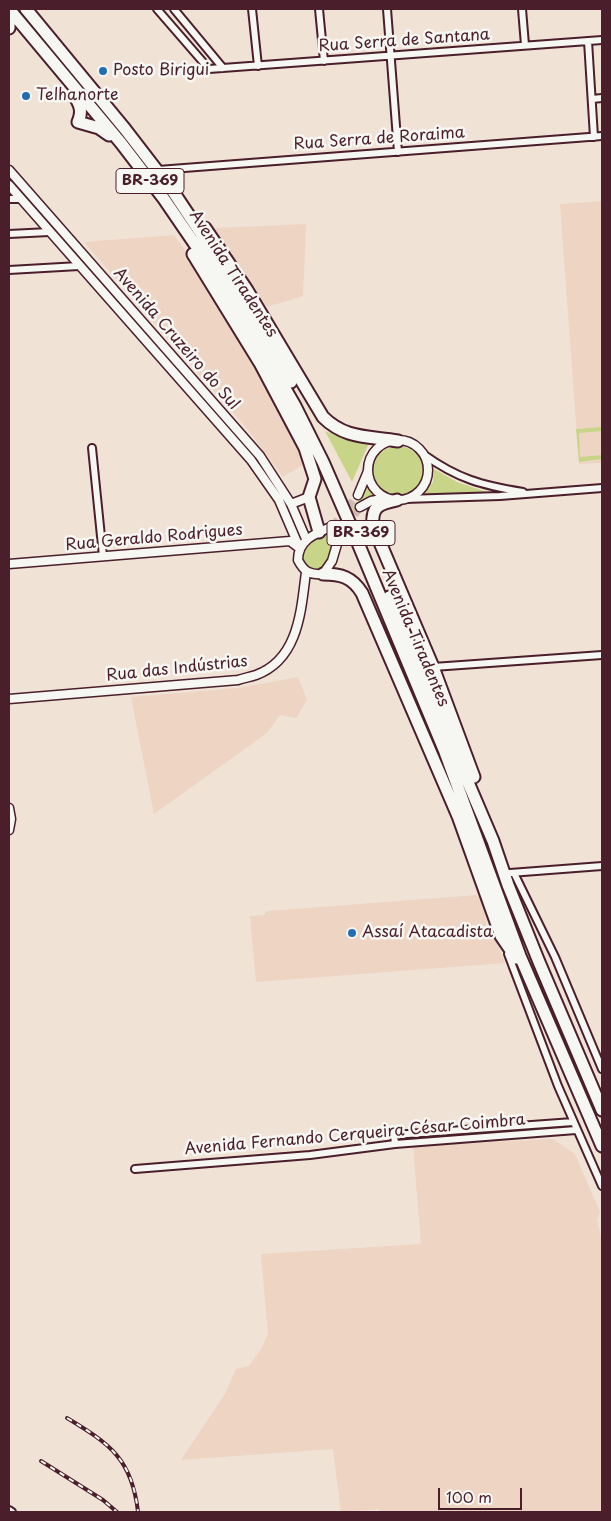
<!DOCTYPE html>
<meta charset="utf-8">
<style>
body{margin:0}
#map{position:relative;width:611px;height:1521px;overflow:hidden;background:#f1e2d6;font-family:"Playpen Sans",sans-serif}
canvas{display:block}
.frame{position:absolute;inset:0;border:10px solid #4a1f2b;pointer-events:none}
.scale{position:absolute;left:438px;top:1488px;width:84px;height:22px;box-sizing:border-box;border:2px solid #4a1f2b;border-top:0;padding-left:6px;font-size:15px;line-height:18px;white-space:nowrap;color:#4a1f2b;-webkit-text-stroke:4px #f6f6f2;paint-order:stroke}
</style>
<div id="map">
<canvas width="611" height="1521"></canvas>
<div class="frame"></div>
<div class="scale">100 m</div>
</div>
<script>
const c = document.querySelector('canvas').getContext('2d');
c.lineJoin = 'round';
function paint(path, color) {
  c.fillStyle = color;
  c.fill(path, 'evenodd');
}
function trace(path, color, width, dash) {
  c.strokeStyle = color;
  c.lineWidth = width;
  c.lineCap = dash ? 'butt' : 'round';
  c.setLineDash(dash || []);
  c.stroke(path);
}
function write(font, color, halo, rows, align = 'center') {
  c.font = font + ' "Playpen Sans",sans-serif';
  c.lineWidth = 5;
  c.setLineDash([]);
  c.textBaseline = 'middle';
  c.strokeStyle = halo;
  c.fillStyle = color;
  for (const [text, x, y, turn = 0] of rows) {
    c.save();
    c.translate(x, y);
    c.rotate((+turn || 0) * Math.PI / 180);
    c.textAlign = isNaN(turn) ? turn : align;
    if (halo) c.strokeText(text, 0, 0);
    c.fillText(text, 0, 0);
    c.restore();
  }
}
paint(new Path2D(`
 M602 201V463L579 464 560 204Z
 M306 224 303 296 267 307 215 228Z
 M174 235 213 289 257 363 306 463 283 477 249 431 84 242Z
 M298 677 307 700 296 718 280 715 267 733 154 814 131 697 238 688Z
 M478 895 484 905 487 932 492 933 497 942 505 963 256 982 250 916 264 915 267 911Z
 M553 1139 575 1154 600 1212 597 1220 602 1241V1512H379V1509L341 1512 333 1449 181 1460 225 1394 236 1369 249 1366 261 1349 268 1334 261 1254 421 1244 413 1146Z`), '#edd4c3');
paint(new Path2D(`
 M602 427V431L579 433 580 457 602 455V459L579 462 576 429Z
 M325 431 347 440 369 443 352 482Z
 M373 471a25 25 0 1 1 50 0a25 25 0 1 1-50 0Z
 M434 469 457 482 487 492 424 494 433 482Z
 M367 485 375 497C370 499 364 500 360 503 353 508 335 536 332 544 330 552 331 560 325 566 309 582 291 552 314 539 321 535 329 534 335 529 345 520 361 498 367 485Z`), '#c8d589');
trace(new Path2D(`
 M333 526 358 495
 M340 534 360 507`), '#d0bbb4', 8, [8, 4]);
const minor = new Path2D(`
 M157 9 209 69 602 40
 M174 9 223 68
 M252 9 258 66
 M319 9 324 61
 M387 9 398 152
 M522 9 525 45
 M588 41 594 137
 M592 99 602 98
 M158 170 602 136
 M9 199H20
 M9 234 49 232
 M9 270 79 266
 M92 448 103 556
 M423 454C458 479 481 485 523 492
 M404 499 500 496 602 488
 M433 667 602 655
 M510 873 602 866
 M514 873 555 957 602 1069
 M508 954 558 1086 602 1186
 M395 1144 394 1135 573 1122
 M135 1169 310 1155 395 1144 576 1130
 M9 1510 12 1512`);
const tertiary = new Path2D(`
 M9 170 260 456 291 504 306 539
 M9 185 251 460 279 500 300 549
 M368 470a30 30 0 1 1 60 0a30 30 0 1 1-60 0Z
 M358 495 368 471
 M291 504 309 497
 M360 507 371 501 387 498
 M333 526C317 533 298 539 298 560 304 572 310 575 323 574L332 561 340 534
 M9 564 290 541 298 547
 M9 699 238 680C244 678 250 677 256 675 299 659 301 610 306 572
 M9 808 11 819 9 830`);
const trunk = new Path2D(`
 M9 9 121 143 164 199 203 256 249 326 295 406 323 462 353 531 445 752 520 956 602 1146
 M26 9 125 129 172 190 200 232 291 382
 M9 19V28
 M74 95C80 105 83 111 78 122L99 128 109 135
 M205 228 247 290 323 417C345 439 368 436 398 441
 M193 254 260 363 305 448 315 479 309 497 319 532
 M397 500C379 504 371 506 373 526L433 667 474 777
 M323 574C341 574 352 577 362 593L458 816 501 936 516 958
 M389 597 493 841 508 885 539 962 602 1110`);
trace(minor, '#4a1f2b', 10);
trace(tertiary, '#4a1f2b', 11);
trace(trunk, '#4a1f2b', 15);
trace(minor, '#f6f6f2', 6);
trace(tertiary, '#f6f6f2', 8);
trace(trunk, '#f6f6f2', 11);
const rail = new Path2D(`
 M67 1418C110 1444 132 1459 138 1512
 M41 1461 103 1500 117 1512`);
trace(rail, '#4a1f2b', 4);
trace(rail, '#f6f6f2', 2, [5.5]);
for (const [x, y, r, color] of [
 [103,71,5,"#1f6fb2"],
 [26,96,5,"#1f6fb2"],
 [352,933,5,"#1f6fb2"]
]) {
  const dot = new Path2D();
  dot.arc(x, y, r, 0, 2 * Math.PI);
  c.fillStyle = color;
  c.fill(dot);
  trace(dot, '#f6f6f2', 2);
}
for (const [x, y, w] of [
 [150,181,68],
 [361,533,68]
]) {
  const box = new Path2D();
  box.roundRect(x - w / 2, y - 12.5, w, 25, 4);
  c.fillStyle = '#f6f6f2';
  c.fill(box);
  trace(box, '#4a1f2b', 1);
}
write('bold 15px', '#4a1f2b', null, [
 ["BR-369",150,181],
 ["BR-369",361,533]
]);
write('16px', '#4a1f2b', '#f6f6f2', [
 ["Rua Serra de Santana",404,41,-4],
 ["Rua Serra de Roraima",379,139,-4],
 ["Avenida Tiradentes",233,274,57],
 ["Avenida Cruzeiro do Sul",176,339,49],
 ["Rua Geraldo Rodrigues",154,538,-5],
 ["Avenida Tiradentes",415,638,67],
 ["Rua das Indústrias",177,669,-6],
 ["Avenida Fernando Cerqueira César Coimbra",355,1135,-5]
]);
write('16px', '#4a1f2b', '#f6f6f2', [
 ["Posto Birigui",113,71],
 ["Telhanorte",36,96],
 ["Assaí Atacadista",362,933]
], 'left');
</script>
